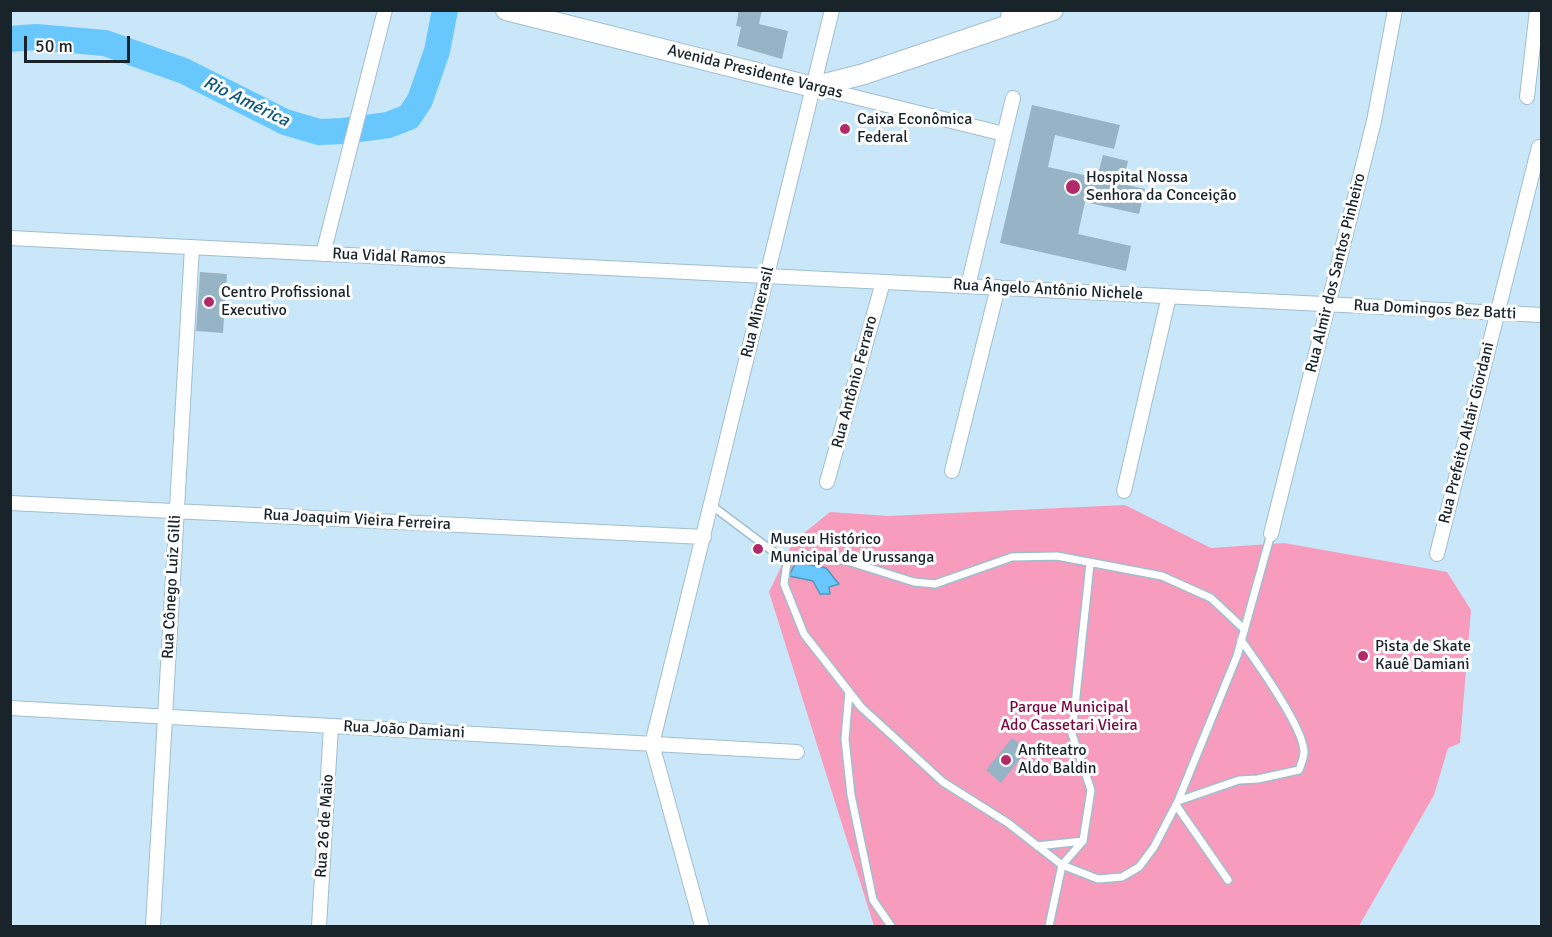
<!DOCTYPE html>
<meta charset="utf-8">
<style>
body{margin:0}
#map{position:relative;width:1552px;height:937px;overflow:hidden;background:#c9e7f9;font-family:Signika,sans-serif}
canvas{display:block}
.frame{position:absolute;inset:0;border:12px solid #18242a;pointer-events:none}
.scale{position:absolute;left:24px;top:36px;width:106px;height:27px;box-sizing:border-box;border:3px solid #18242a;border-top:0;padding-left:8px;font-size:18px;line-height:21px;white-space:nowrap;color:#18242a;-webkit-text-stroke:4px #fff;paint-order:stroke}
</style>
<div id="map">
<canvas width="1552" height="937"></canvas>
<div class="frame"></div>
<div class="scale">50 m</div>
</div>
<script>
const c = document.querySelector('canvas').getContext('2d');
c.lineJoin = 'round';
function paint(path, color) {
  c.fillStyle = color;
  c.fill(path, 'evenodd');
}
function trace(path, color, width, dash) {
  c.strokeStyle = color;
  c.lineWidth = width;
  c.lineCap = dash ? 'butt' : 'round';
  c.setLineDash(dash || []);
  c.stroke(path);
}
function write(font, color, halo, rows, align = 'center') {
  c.font = font + ' Signika,sans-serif';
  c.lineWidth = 6;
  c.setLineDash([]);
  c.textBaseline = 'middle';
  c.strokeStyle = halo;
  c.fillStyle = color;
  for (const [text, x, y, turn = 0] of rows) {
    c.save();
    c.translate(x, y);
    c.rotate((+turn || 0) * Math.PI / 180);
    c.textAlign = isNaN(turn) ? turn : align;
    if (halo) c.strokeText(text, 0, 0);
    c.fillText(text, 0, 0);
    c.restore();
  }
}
paint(new Path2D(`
 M1125 505 1211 548 1284 543 1447 572 1471 610 1460 743 1448 748 1434 795 1359 926H874L769 592 793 542 830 512 888 516Z`), '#f79cbc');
const water = new Path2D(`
 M796 562 826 568 839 584 829 587 830 594H820L813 581 789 576Z`);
paint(water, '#68c8fd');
trace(water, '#5097be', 1.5);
trace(new Path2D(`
 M10 39 36 37 105 43 184 71 285 122 319 132 344 131 388 125 409 117 420 100 437 51 445 10`), '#68c8fd', 26);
paint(new Path2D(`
 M739 10H762L759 24 788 31 782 59 737 46 741 27 736 26Z
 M1032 105 1120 125 1114 149 1055 135 1048 167 1097 178 1103 155 1128 161 1123 184 1145 189 1139 214 1085 202 1078 234 1131 246 1126 271 1000 243Z
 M200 272 227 274 223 333 196 331Z
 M1012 738 1027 750 1001 783 986 770Z`), '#97b4c6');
const lane = new Path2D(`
 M711 505 787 562 784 584 804 634 861 707 943 782 1008 823 1062 865 1098 879 1122 877 1139 867 1154 847 1178 801 1237 656 1271 534
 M787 562 808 555 844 560 914 582 935 584 1012 557 1057 556 1162 576 1211 598 1244 629
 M849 692 845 739 851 795 873 900 891 926
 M1178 801 1239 780 1258 779 1299 770C1301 764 1304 758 1304 752 1304 728 1256 661 1241 640
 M1176 805 1228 880
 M1037 846 1083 841
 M1049 926 1062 865 1083 841 1091 790 1072 734 1090 564`);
const street = new Path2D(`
 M1007 26 1009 10
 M818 88 1004 134
 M1527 97 1537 10
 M10 238 1542 315
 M323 254 385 10
 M968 286 1013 98
 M952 471 998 287
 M827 482 883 282
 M1124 491 1169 296
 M10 503 704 537
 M1271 534 1374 121 1395 10
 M1437 554 1539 147
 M10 708 797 752
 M153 926 192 247
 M319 926 331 726
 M702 926 652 744 832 10`);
const secondary = new Path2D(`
 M506 10 813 87 864 74 1053 10`);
trace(lane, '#a0becf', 10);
trace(street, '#a0becf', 16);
trace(secondary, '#a0becf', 22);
trace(lane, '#fff', 7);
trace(street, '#fff', 14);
trace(secondary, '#fff', 20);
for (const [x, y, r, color] of [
 [845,129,6,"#b32a6a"],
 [1073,187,8,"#b32a6a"],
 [209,302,6,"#b32a6a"],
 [758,549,6,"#b32a6a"],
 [1363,656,6,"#b32a6a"],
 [1006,760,6,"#b32a6a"]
]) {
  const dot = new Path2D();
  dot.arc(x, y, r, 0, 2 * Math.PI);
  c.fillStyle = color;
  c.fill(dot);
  trace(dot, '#fff', 2);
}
write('16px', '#18242a', '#fff', [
 ["Avenida Presidente Vargas",755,72,14],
 ["Rua Vidal Ramos",389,257,3],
 ["Rua Almir dos Santos Pinheiro",1336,273,-76],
 ["Rua Ângelo Antônio Nichele",1048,290,3],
 ["Rua Domingos Bez Batti",1435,310,3],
 ["Rua Minerasil",758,312,-76],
 ["Rua Antônio Ferraro",855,382,-75],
 ["Rua Prefeito Altair Giordani",1467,433,-76],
 ["Rua Joaquim Vieira Ferreira",357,520,3],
 ["Rua Cônego Luiz Gilli",172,587,-87],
 ["Rua João Damiani",404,730,3],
 ["Rua 26 de Maio",325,826,-86]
]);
write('16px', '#18242a', '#fff', [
 ["Caixa Econômica",857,120],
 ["Federal",857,138],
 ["Hospital Nossa",1086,178],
 ["Senhora da Conceição",1086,196],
 ["Centro Profissional",221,293],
 ["Executivo",221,311],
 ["Museu Histórico",770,540],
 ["Municipal de Urussanga",770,558],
 ["Pista de Skate",1375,647],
 ["Kauê Damiani",1375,665],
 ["Anfiteatro",1018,751],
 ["Aldo Baldin",1018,769]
], 'left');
write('16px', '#770641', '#fff', [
 ["Parque Municipal",1069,708],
 ["Ado Cassetari Vieira",1069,726]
]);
write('italic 18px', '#0d5a7c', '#fff', [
 ["Rio América",246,102,26]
]);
</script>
